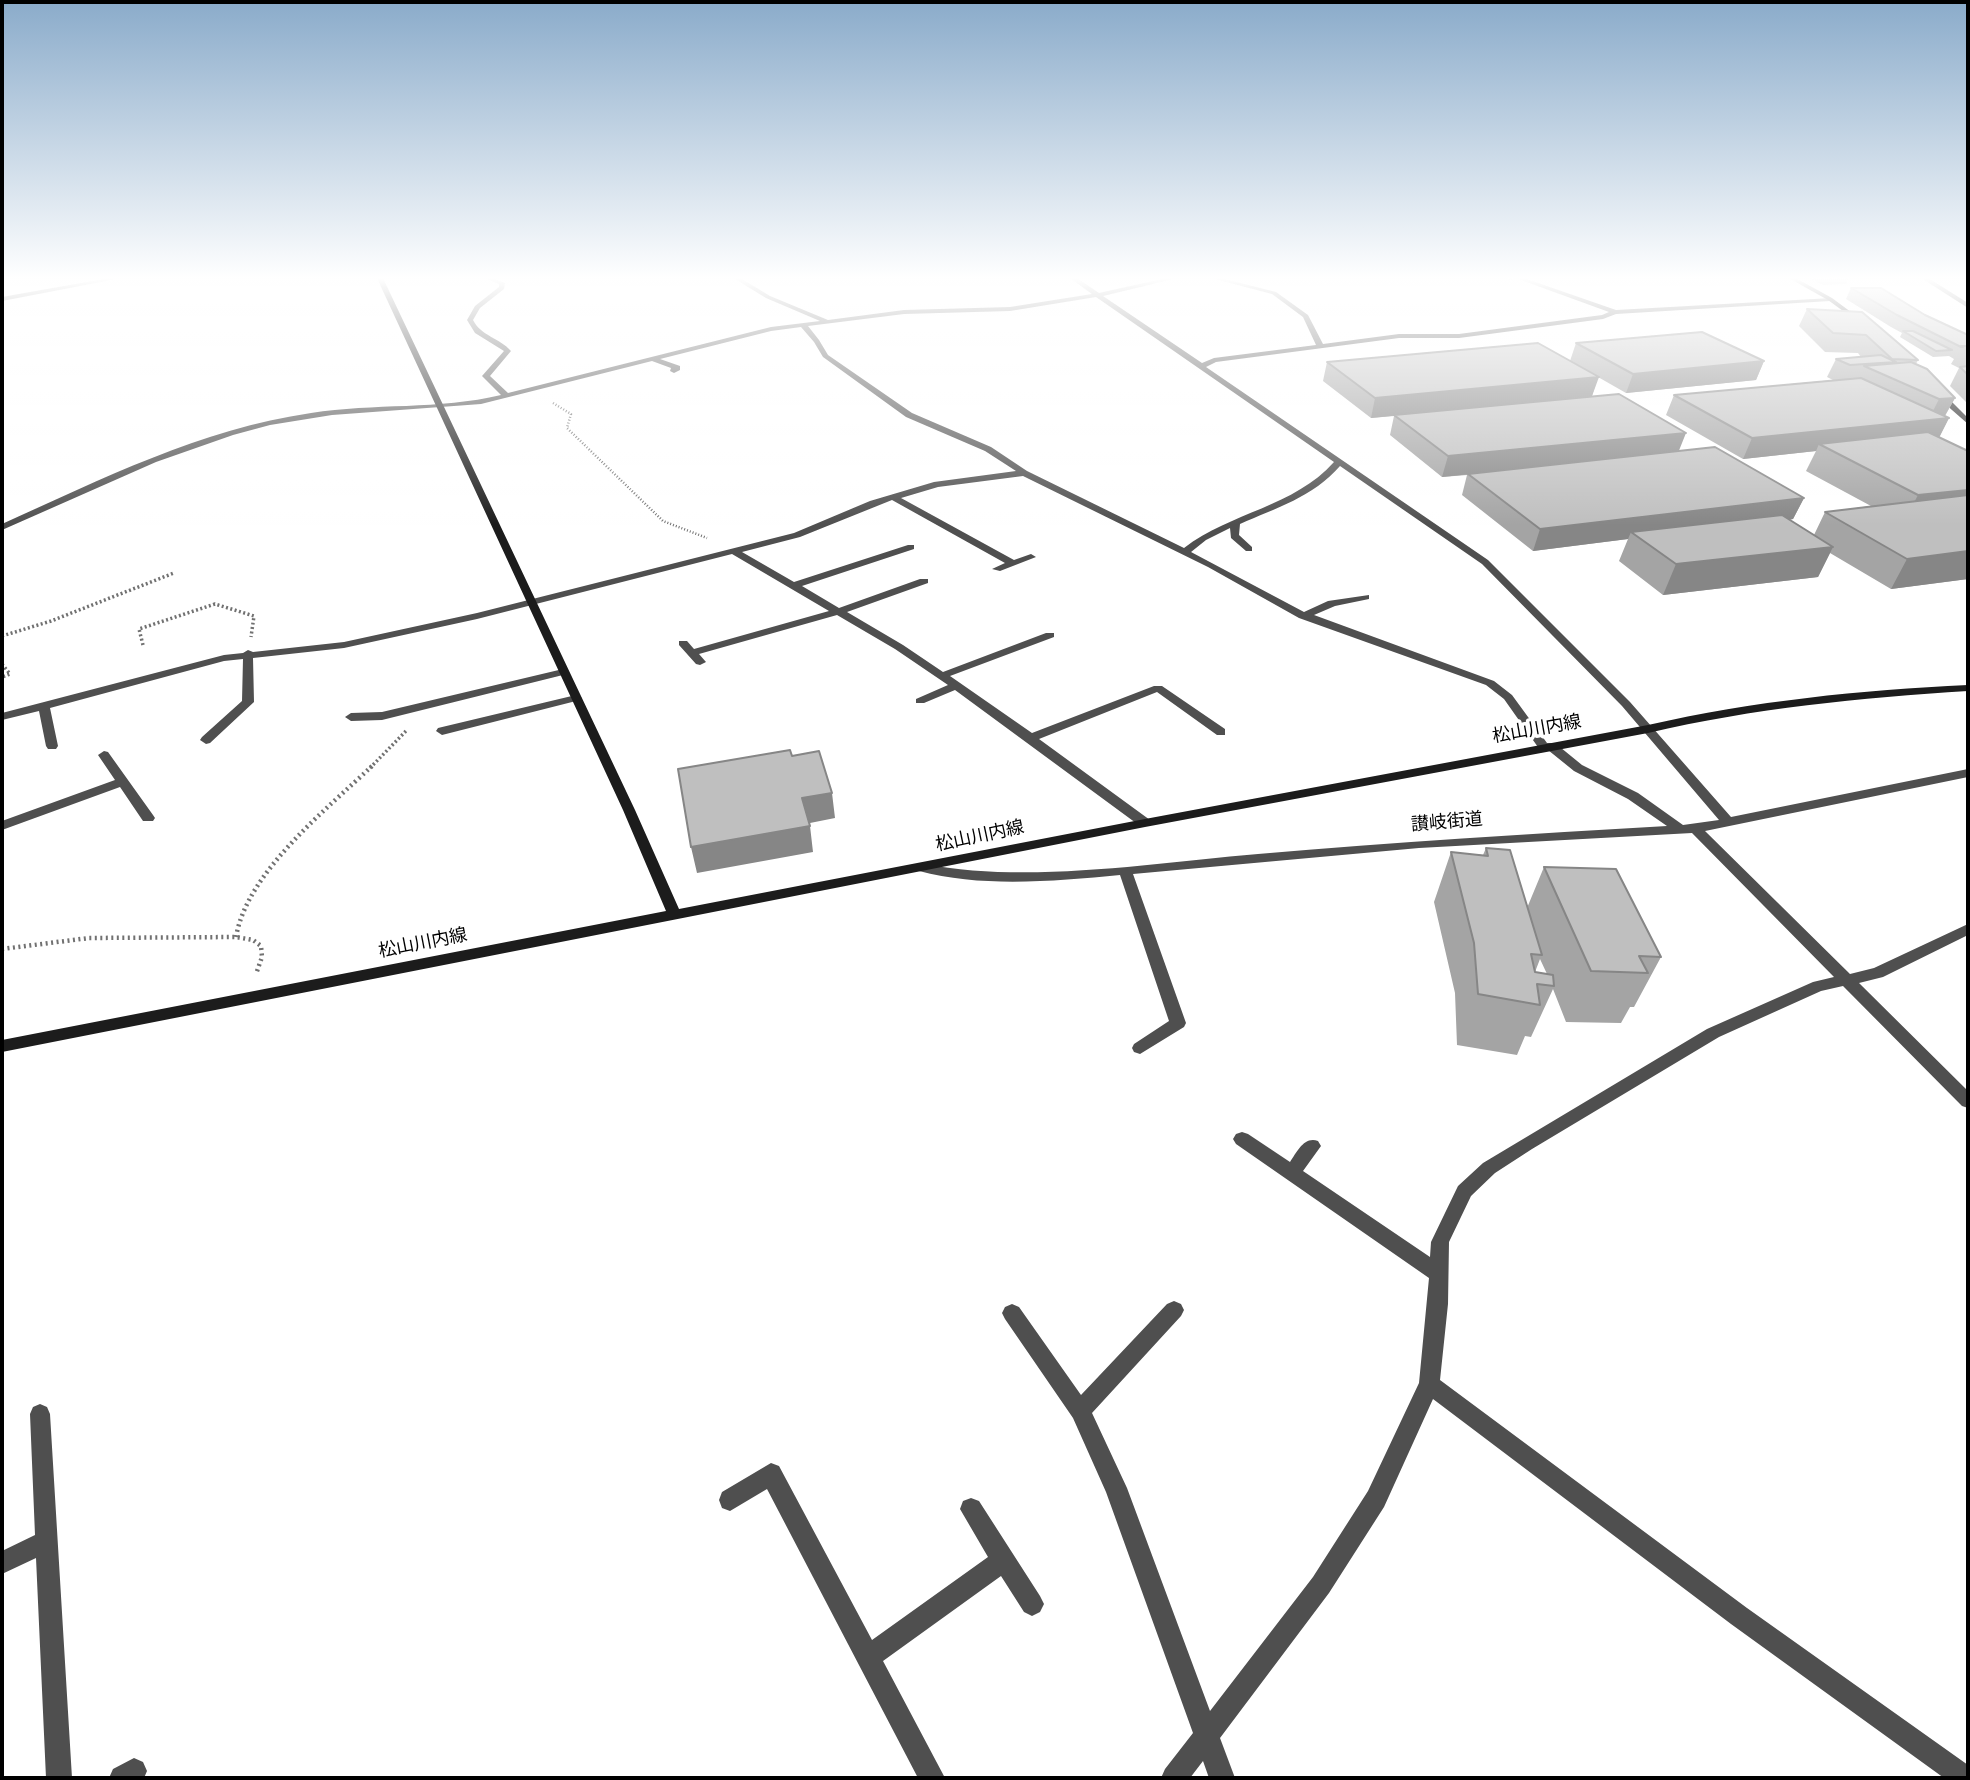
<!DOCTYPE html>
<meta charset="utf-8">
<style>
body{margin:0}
#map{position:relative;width:1970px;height:1780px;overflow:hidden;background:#fff;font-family:Poppins,sans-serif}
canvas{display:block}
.frame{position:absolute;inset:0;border:4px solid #000;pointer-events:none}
</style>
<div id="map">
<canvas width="1970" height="1780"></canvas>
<div class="frame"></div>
</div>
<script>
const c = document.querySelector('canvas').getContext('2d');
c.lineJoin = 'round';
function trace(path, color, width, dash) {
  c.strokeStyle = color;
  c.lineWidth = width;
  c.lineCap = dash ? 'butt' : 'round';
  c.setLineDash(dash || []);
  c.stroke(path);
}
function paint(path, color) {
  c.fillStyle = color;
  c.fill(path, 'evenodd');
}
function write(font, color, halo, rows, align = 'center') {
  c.font = font + ' Poppins,"Noto Sans JP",sans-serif';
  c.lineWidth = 7;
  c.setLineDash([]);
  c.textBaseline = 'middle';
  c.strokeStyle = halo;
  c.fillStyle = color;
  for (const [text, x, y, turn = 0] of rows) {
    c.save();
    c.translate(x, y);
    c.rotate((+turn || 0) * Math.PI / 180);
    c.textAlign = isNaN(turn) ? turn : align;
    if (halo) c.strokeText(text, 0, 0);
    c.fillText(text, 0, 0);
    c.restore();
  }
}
trace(new Path2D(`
 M1507 276 1511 278`), '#9d9d9d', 4.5);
trace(new Path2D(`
 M553 403 571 414 567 428 663 521 707 538`), '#717171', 2.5, [1, 2]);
trace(new Path2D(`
 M2 636 51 621 174 573
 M143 645 139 629 215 604 254 616 251 637
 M2 664 10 674 2 677
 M370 768 406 731`), '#717171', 3.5, [2, 2.5]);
trace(new Path2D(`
 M236 937C247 872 326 810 372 766
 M2 949 89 938 236 937 253 940 261 946 262 957 256 974`), '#717171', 4.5, [2, 3.5]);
paint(new Path2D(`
 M120 276H132L2 301V297Z
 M479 276H487L505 283 504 289 480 308 473 320C481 336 500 338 511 351L490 376 508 393 771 327 820 321 766 298 730 276H737L770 296 828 320 904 310 1010 307 1092 294 1067 276H1074L1099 293 1175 276H1186L1103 296 1202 363 1214 358 1316 345 1303 317 1272 294 1203 276H1213L1276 292 1308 315 1323 344 1399 334H1459L1602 315 1609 312 1510 276H1518L1616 310 1832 298 1830 301 1616 314 1603 319 1459 338H1399L1216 362 1206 367 1488 560 1630 702 1731 817 1968 769V777L1705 831 1850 974 1874 968 1968 924V935L1883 977 1859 983 1968 1091V1108L1962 1106 1843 986 1821 991 1719 1037 1532 1149 1495 1173 1471 1196 1449 1242 1448 1304 1440 1380 1747 1608 1968 1765V1778H1944L1731 1624 1433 1399 1384 1507 1329 1593 1220 1738 1235 1778H1209L1203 1761 1190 1778H1161L1165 1769 1193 1733 1106 1492 1073 1418 1005 1319 1002 1313 1005 1307 1012 1304 1019 1307 1081 1395 1167 1304 1174 1301 1181 1304 1184 1310 1181 1316 1092 1413 1127 1488 1210 1711 1313 1577 1368 1491 1419 1383 1429 1278 1236 1144 1233 1139 1236 1134 1242 1132 1248 1134 1290 1162C1297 1152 1304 1136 1318 1141L1321 1146 1303 1171 1430 1257 1431 1242 1458 1186 1483 1163 1707 1029 1813 982 1834 977 1692 833 1419 848 1133 874 1186 1023 1184 1027 1140 1054 1134 1052 1132 1048 1134 1044 1169 1021 1120 875C1056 881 982 888 919 871L917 868 924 864C1028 884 1152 863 1258 854 1394 842 1530 834 1667 826L1628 799 1574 771 1548 750H1540L1504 699 1486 685 1299 618 1208 567 1023 476 938 487 901 498 1014 560 1031 554 1036 557 1000 571 992 569 1005 563 892 500 800 537 742 552 794 582 908 545H914V549L802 586 839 608 920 579H928V583L847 612 903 645 943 672 1046 633H1054V637L950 676 1032 733 1154 686H1162L1225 729V735H1217L1157 692 1039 739 1150 820 1152 823 1150 826H1140L955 690 924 703H916V699L948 685 895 649 837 615 699 654 706 662 700 665 696 664 679 645V641H687L694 649 829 611 732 554 477 619 344 648 253 658 254 702 210 743 206 744 200 740 202 737 242 701 243 659 224 661 50 708 58 746 56 749H48L46 746 39 711 2 720V713L224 655 243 653 248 650 253 652 344 642 477 613 794 533 870 501 934 482 1016 471 985 451 906 417 823 357 814 342 801 327 771 331 660 359 680 366V370L674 373 670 371 671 368 652 361 481 404 332 415 270 425 233 435 156 462 2 530V524C102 479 201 429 311 413 374 403 439 410 501 395L482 376 504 351 475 333 467 320 475 306 499 287V284ZM1096 297 1334 462C1294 507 1231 512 1184 548L1027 471 991 447 912 413 828 355 819 340 808 326 904 314 1010 311ZM1340 466 1482 564 1622 706 1719 820 1683 825 1638 793 1582 765 1555 743H1547L1512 695 1494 681 1314 615 1335 606 1369 599V595L1328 601 1304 612 1191 552 1206 540 1230 528 1231 538 1246 551H1252V547L1239 535 1240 524C1276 508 1313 497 1340 466Z
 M1918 276H1925L1968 303V308Z
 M563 669 567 670V674L382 720 351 721 345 717 351 713 382 712Z
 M576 695 582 698 580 700 442 735 436 731 438 728Z
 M104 751 108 752 153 815 155 818 153 821H143L120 787 2 830V821L115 780 98 755Z
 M40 1404 47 1407 50 1414 72 1778H46L36 1558 2 1574V1551L35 1535 30 1414 33 1407Z
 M771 1463 779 1466 872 1640 988 1557 960 1509 963 1501 971 1498 979 1501 1040 1596 1044 1604 1040 1612 1032 1616 1024 1612 1001 1576 883 1661 945 1778H918L767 1489 730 1511 722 1508 719 1500 722 1492Z
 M134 1758 143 1762 147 1771 144 1778H109L113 1769Z`), '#4f4f4f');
paint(new Path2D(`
 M376 276H382L635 810 679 909 1145 819 1648 725C1754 701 1860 690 1968 685V691C1860 698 1754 708 1648 733L1145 827 2 1052V1040L666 911 623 810Z
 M1785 276H1792L1832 298 1863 321 1858 322 1828 300Z
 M1936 392H1942L1968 418V424L1936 396Z`), '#1c1c1c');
paint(new Path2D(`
 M1805 276H1850L1846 284 1823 285Z
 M1851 288 1925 315 1968 335V404L1950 386 1959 368 1951 364 1954 359 1949 356 1933 357 1900 337 1902 333 1891 327 1846 299Z
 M1807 309 1862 312 1918 360 1916 364 1955 398 1945 416 1949 418 1939 437 1968 451V579L1891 589 1830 553 1818 577 1663 595 1619 561 1628 539 1533 551 1462 495 1467 475 1442 477 1390 435 1394 416 1371 418 1323 381 1327 362 1570 361 1576 343 1764 361 1756 380 1626 393 1598 377 1592 396 1495 406 1679 451 1804 498 1793 519 1789 520 1814 535 1825 512 1871 506 1806 471 1816 451 1743 459 1666 415 1674 395 1833 380 1827 377 1836 359 1861 357 1858 353 1825 352 1799 326Z
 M1486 848 1527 908 1544 867 1661 957 1634 1007H1630L1621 1023 1566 1022 1553 989 1531 1037 1525 1036 1517 1055 1457 1045 1455 993 1434 902 1451 852 1483 855ZM1540 959 1547 974 1535 972Z`), '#a4a4a4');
paint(new Path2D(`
 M1764 361 1756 380 1626 393 1633 374Z
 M1599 377 1592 396 1371 418 1375 398Z
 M1955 398 1944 417 1929 419 1939 399Z
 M1949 418 1939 438 1819 444 1816 451 1743 459 1752 438Z
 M1686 433 1678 453 1442 477 1448 456Z
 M1968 490V516L1903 524 1918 495Z
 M1804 498 1793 519 1639 538 1631 532 1628 539 1533 551 1540 529Z
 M1833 547 1818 577 1663 595 1676 564Z
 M1968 551V579L1891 589 1907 559Z
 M832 793 835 818 805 824 802 798Z
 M810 826 813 852 697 873 691 847Z`), '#868686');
const building = new Path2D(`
 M1851 288H1881L1925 315 1968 335V346H1961L1963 347H1961L1897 315Z
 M1807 309 1862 312 1918 360 1892 359 1866 335 1833 333Z
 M1903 331H1913L1952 350 1936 351Z
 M1702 332 1764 361 1633 374 1576 343Z
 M1538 343 1599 377 1375 398 1327 362Z
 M1881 355 1896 362 1850 365 1836 359Z
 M1911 362 1927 369 1955 398 1939 399 1864 366Z
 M1968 366V375L1960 367Z
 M1861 378 1949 418 1752 438 1674 395Z
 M1619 394 1686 433 1448 456 1394 415Z
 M1928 432 1968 451V490L1918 495 1819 444Z
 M1715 447 1804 498 1540 529 1468 474Z
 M1968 495V551L1907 559 1825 512Z
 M1782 515 1833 547 1676 564 1631 532Z
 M790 750 792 756 819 751 832 793 802 798 810 826 691 847 678 769Z
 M1486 848 1510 850 1542 955 1531 954 1535 972 1553 975 1554 986 1537 984 1540 1005 1478 994 1474 943 1451 852 1488 856Z
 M1544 867 1616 869 1661 957 1639 956 1648 973 1591 971Z`);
paint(building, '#bfbfbf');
trace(building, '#868686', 2);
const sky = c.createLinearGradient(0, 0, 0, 525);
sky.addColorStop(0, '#8aabca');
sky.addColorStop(0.53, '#fff');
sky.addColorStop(1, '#ffffff00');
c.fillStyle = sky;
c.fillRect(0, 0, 1970, 525);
write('18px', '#000', '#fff', [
 ["松山川内線",1537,730,-10],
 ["讃岐街道",1447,823,-5],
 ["松山川内線",980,837,-12],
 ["松山川内線",423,944,-11]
]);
</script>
